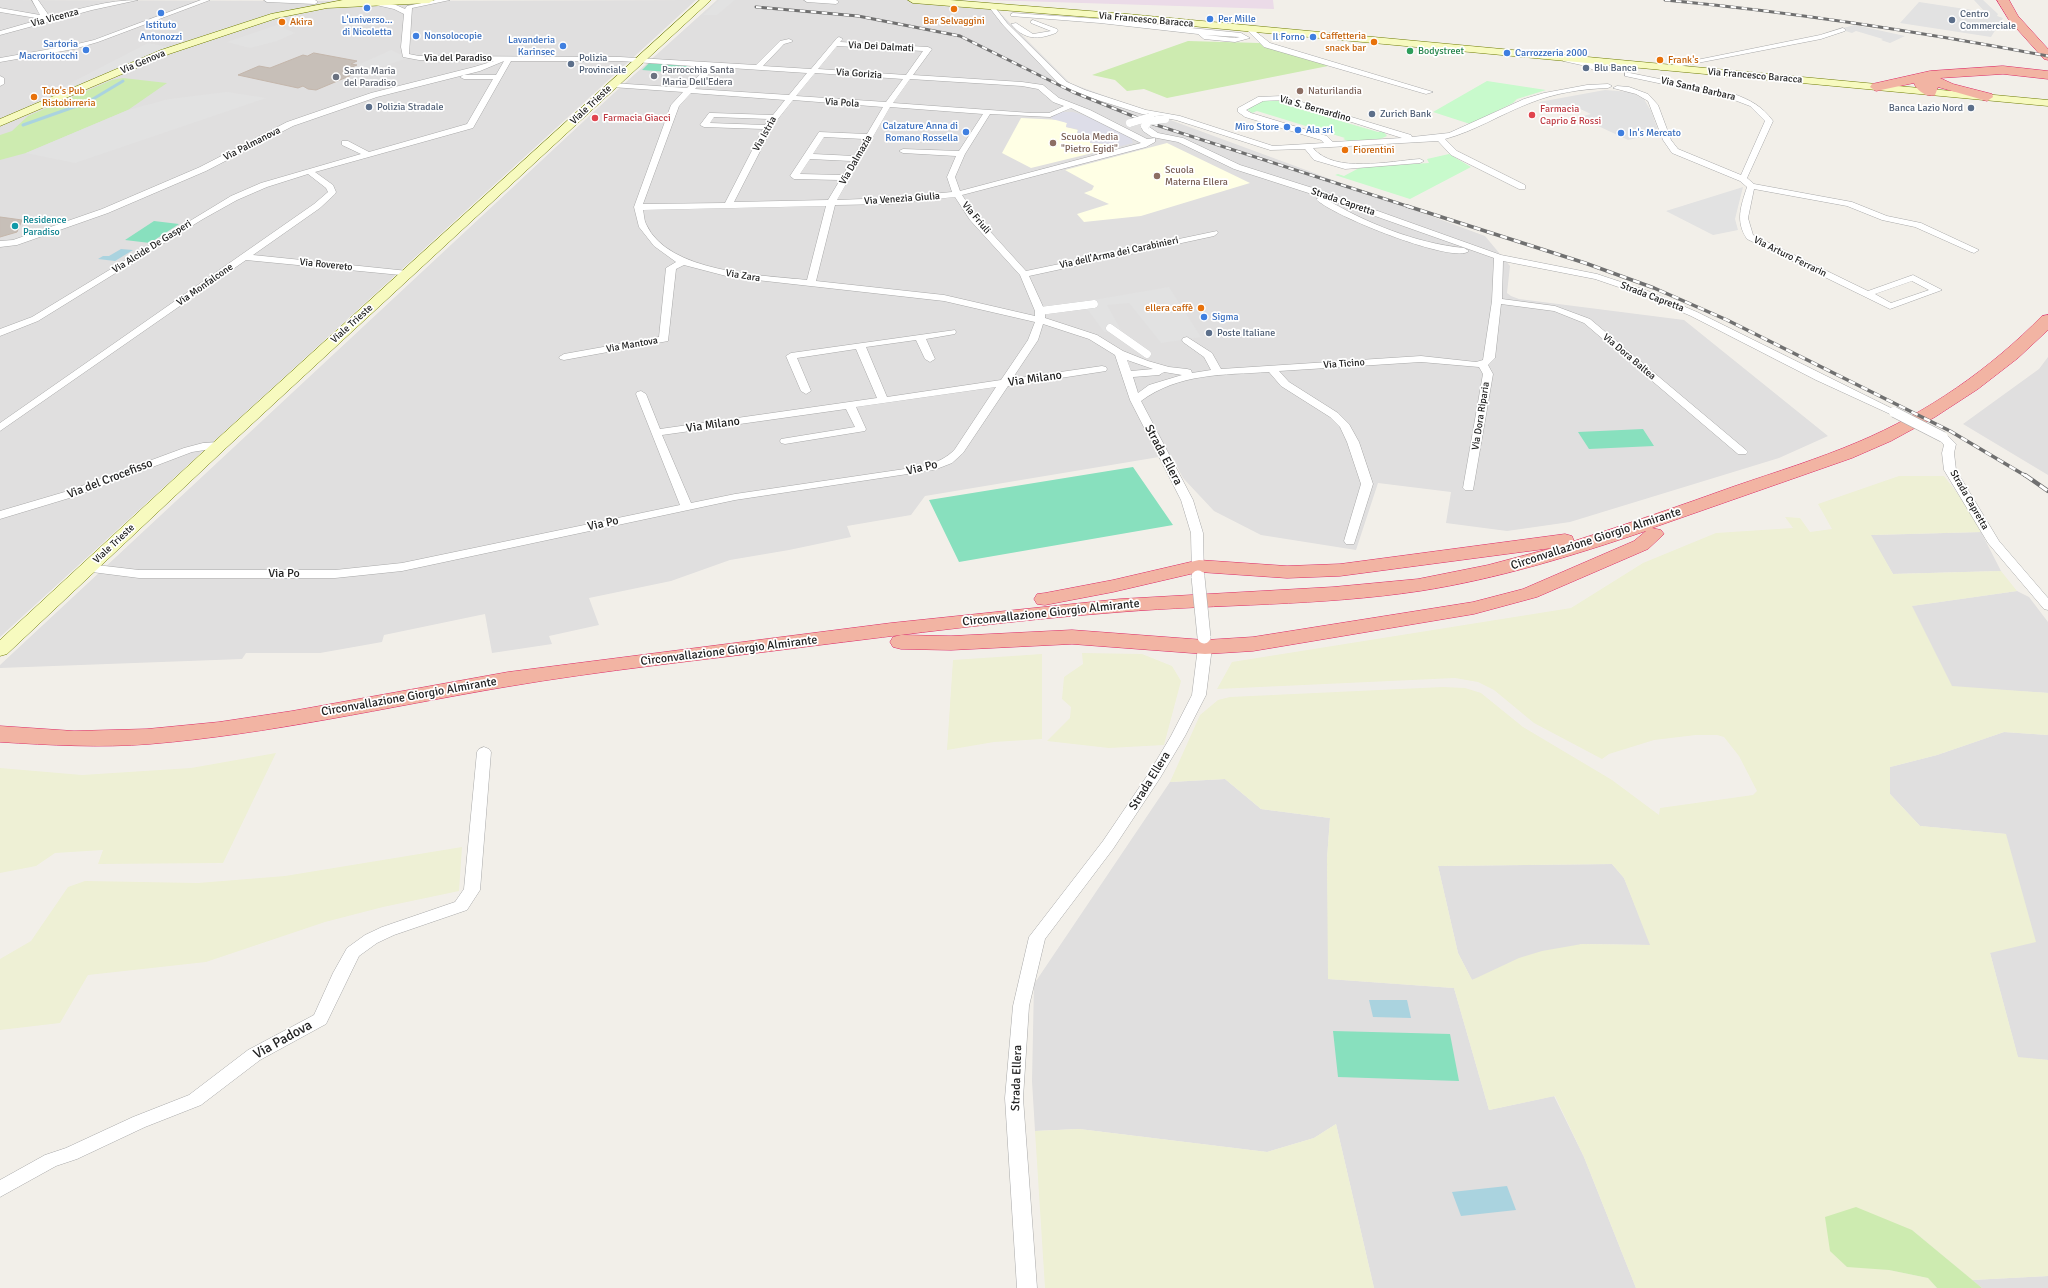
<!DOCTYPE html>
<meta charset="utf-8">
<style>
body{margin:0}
canvas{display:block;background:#f2efe9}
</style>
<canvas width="2048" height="1288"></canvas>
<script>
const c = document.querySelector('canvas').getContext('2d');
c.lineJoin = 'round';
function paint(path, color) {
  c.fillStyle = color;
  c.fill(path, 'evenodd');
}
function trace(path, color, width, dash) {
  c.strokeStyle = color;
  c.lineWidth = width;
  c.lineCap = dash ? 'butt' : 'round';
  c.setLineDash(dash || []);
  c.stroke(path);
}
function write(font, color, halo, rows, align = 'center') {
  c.font = font + ' Signika,sans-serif';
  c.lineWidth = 3.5;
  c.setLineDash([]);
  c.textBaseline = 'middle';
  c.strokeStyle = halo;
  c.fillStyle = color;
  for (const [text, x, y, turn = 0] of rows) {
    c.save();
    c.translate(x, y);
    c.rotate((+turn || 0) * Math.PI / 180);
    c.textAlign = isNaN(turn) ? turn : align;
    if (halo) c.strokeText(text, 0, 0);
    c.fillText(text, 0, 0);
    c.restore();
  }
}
paint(new Path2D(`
 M0 0 362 1 696 0 0 637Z
 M717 0H958L990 3 1070 83 1485 236 1510 266 1507 293 1511 296 1519 299 1684 320 1828 436 1779 458 1570 522 1507 531 1446 523 1451 492 1378 483 1356 550 1261 535 1214 511 1183 478 1171 455 925 496 911 515 847 526 851 537 789 550 730 560 671 581 589 598 599 625 549 636 552 644 492 653 485 614 384 635 382 642 320 653H246L242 659 0 668V665L614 93Z
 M2048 357V475L1963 424 2039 369Z
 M1981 532 2001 571 1893 574 1870 535Z
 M2017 591 2029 597 2048 622V693L1952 687 1911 606Z
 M2004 732 2048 735V1060L2018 1058 1990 953 2006 834 1920 826 1890 794V767L1937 755Z
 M1225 779 1261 809 1330 818 1327 859 1329 979 1454 988 1489 1110 1554 1096 1584 1157 1636 1288H1374L1336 1124 1314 1138 1267 1152 1079 1129 1035 1131 1032 1081 1034 984 1170 782Z
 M1612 864 1624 878 1651 945 1582 944 1472 980 1458 953 1438 866Z
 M2048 1276V1288H1982L1972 1280Z`), '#e0dfdf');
paint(new Path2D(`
 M974 0H1273L1274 9 1019 1Z`), '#ebdbe8');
paint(new Path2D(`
 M1021 118 1061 120 1067 123 1066 127 1078 130 1082 134 1081 138 1091 139 1090 143 1108 144 1113 148 1031 168 1002 153Z
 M1167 143 1250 183 1141 216 1084 222 1077 214 1109 204 1084 193 1092 190 1094 186 1065 170Z`), '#ffffe5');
paint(new Path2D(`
 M1899 476H1944L1967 506 1981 532 1871 535 1893 574 2001 571 2017 591 1912 606 1952 686 2048 693V735L2004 732 1937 755 1890 767V794L1920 826 2006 834 2036 942 1990 953 2018 1057 2048 1060V1276L1972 1280 1912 1230 1889 1270 1928 1278 1937 1288H1636L1584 1157 1555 1096 1489 1110 1454 988 1328 979 1327 859 1330 818 1261 809 1225 779 1170 782 1200 715 1218 700 1230 697 1443 687 1465 688 1481 693 1523 727 1612 780 1659 815 1660 808 1753 795 1757 791 1739 756 1724 737 1717 735H1696L1654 740 1609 754 1602 759 1534 723 1494 690 1478 682 1455 678 1217 689 1232 662 1571 608 1643 563 1716 533 1793 528 1785 517 1800 518 1810 532 1832 529 1818 504ZM1612 864 1624 878 1650 945 1582 944 1542 951 1519 958 1472 980 1458 953 1438 866Z
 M1082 653 1142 654 1172 666 1181 681 1164 745 1109 748 1047 741 1070 718 1071 707 1062 699 1064 677 1083 664Z
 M1042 654V739L994 742 947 750 953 660Z
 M276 753 223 863 98 864 103 850 55 853 36 866 0 873V768L82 775 191 768Z
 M462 847 459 891 383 907 325 922 206 962 88 975 60 1023 0 1030V959L31 941 68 887 85 881 198 883 285 876Z
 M1336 1124 1374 1288H1045L1035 1131 1079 1129 1267 1152 1314 1138Z`), '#eef0d5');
paint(new Path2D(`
 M1188 41 1260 43 1316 60 1328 66 1167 98 1144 89 1127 91 1115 80 1092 75Z
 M123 78 167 83 128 110 26 153 0 160V135L12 131 28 116 112 80Z
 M1856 1207 1912 1230 1982 1288H1937L1928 1278 1889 1270 1847 1267 1830 1251 1825 1217Z`), '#cdebb0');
paint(new Path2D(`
 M1487 81 1546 90 1517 99 1513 103 1470 124 1433 112Z
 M1266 100 1282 101 1279 103 1378 132 1383 131 1387 136 1380 139 1348 141 1343 139 1345 138 1257 111 1252 113 1248 110V108Z
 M1449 154 1471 167 1410 199 1335 175 1338 174 1344 176 1361 167 1429 163 1427 159Z`), '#c8facc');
paint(new Path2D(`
 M649 63 689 66 682 73 642 70Z
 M154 221 179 224 150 243 125 240Z
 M1643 429 1654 446 1589 449 1578 432Z
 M1133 467 1173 525 959 562 929 500Z
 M1333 1031 1450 1034 1459 1081 1338 1077Z`), '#88e0be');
paint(new Path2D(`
 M719 0H735L717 15H703Z
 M1974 0H1983L1998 14 1997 16 2003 18 1991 37 1900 23 1919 2 1985 12Z
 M277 25 295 33 277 41 250 48 227 42Z
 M1855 25 1905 36 1890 43 1881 40 1883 39 1856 31 1852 33 1839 29Z
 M148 43 169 47 78 86 59 89Z
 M391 50 408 58 365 72 349 69Z
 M1605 90 1631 92 1644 99 1651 111 1659 133 1628 140 1579 117 1591 114 1578 108 1555 112 1539 102Z
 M227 92 266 98 75 163 26 153 128 110 169 99Z
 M1743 187 1735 219 1738 230 1713 235 1666 211Z
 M1169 287 1201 337 1161 343 1129 303 1107 305 1121 330 1104 332 1082 302Z`), '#e2e2e2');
paint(new Path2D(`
 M1061 112H1073L1086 116 1131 138 1133 143 1113 148 1108 144 1090 143 1091 139 1081 138 1082 134 1077 133 1078 129 1066 127 1067 123 1052 119 1051 116Z`), '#dddde8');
paint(new Path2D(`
 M121 249 133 250 115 261 98 259 103 256H109Z
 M1369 1000H1407L1411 1018 1373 1017Z
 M1507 1186 1516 1210 1461 1216 1452 1192Z`), '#aad3df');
trace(new Path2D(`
 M23 125 88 102 123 81`), '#aad3df', 3);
const building = new Path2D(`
 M314 53 357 61 351 64 357 65 347 69 359 72 316 90 308 89 303 86 298 88 238 75 259 66 270 68 303 55 307 56Z
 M0 217 22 220 17 232 0 237Z`);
paint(building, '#c7bfb8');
trace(building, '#c4b6ab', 1);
const pedestrian = new Path2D(`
 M1040 311 1094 304
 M1110 328 1147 354`);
const minor = new Path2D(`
 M32 0H38L50 17C79 9 108 0 138 0L92 10 0 35V31L42 19 0 12V8L40 15Z
 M201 0H210L98 42 74 49 0 62V58L73 45 94 40Z
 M264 0H315L318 2 315 4 267 2Z
 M436 0H450L412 8 409 54 419 56 620 57 756 65 780 41 789 39 793 41 791 42 784 44 763 66 811 69 837 38 839 37 843 39 840 42 928 47 932 49 913 75 1022 82 1043 85 1059 98 1090 110 1147 139 1155 138V142L1146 147 962 195 976 216 1026 271 1217 231 1218 233 1214 236 1029 276 1045 311V318L1097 335 1123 351 1148 361 1169 367 1187 369 1191 370 1192 373 1211 370 1204 357 1183 342 1182 340 1183 338 1187 337 1212 353 1221 369 1421 356 1476 362 1483 360 1492 301 1494 258 1324 198C1366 223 1415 243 1464 248L1469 251C1455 265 1330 215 1316 199L1321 197 1234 169 1178 142 1152 137 1143 131 1141 126 1145 124 1158 133 1183 138 1240 165 1319 190 1501 255 1597 274 1648 291 1697 312 1899 412 1894 415 1890 414 1816 380 1691 316 1642 295 1595 279 1503 261 1502 299 1555 306 1590 319 1746 450 1748 452 1746 454H1738L1584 323 1554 311 1501 304 1495 358 1488 365 1493 374 1473 490H1465L1463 488 1483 374 1479 367 1421 362 1279 371 1289 382 1338 413 1349 424 1359 442 1373 484 1354 544H1346L1344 541 1361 484 1347 442 1340 427 1330 417 1281 386 1269 372C1223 375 1179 373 1141 401L1193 500 1203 533 1204 577 1198 581 1192 577 1191 533 1181 500 1130 400 1115 355 1089 339 1043 324 1038 340 1012 379 1102 366 1106 367 1107 369 1106 371 1008 386 963 453 952 463 934 470 735 500 402 571 335 578H139L84 571 82 568 88 564 139 570H335L402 563 680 505 636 394 637 392 641 391 646 394 660 429 877 398 856 349 797 358 811 391 806 394 801 391 786 356 791 353 955 330 956 332 955 334 926 339 935 359 930 362 925 359 916 340 866 347 887 397 1001 380 1028 340 1035 322 944 301 730 277 684 265 676 269 668 341 564 360 560 359 559 357 564 354 659 337 666 268 676 262 654 246 639 227 634 207 671 105 683 92 612 87 608 85 612 83 687 88 707 67 620 61H511L473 128 315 172 333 185 336 192 335 194 320 208 253 255 408 271 413 274 411 276 246 260 0 431V423L314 204 328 192 326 188 308 174 267 187 237 200 203 219 38 321 0 336V329L32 317 231 196 261 183 361 154 342 145V141H348L369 152 467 124 493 79H464L460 77 464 75H496L504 61 480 71 377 97 293 126 206 171 108 213 17 245 0 247V241L13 240 102 209 200 167 287 122 371 93 474 67 494 61 419 60 403 57 401 47 404 14 394 9 367 3 370 1 396 5 405 9 407 6ZM837 46 923 51 906 75 818 69ZM715 67 807 73 789 95 695 89ZM815 73 903 79 886 102 796 96ZM910 79 1022 86 1038 89 1053 102 1064 106 1049 113H1031L893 103ZM691 93 785 100 773 115 712 113H709L700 125 704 127 763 129 725 203 643 204 679 106ZM793 100 883 107 867 134 819 132 790 176 794 179 840 180 828 200 734 202 774 124ZM890 107 983 114 959 151 903 149 899 151 903 153 956 156 947 177 952 192 889 198 837 200ZM1071 108 1141 143 960 191 955 177 965 154 990 114 1050 117ZM714 117 769 119 765 125 710 123ZM824 137 864 139 854 156 813 154ZM810 159 851 161 843 175 800 174ZM955 197 970 220 1020 275 1035 311V316L944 295 816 281 835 205 889 204ZM826 206 807 280C762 275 668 273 646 224 644 220 644 214 643 210ZM1127 360 1153 369 1131 371ZM1164 372 1182 375 1149 385 1138 393 1133 377 1159 375ZM996 387 955 449C947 458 937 462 925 466L735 494 691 503 662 435 846 409 855 427 781 439 780 441 781 443 785 444 865 431 866 429 856 407Z
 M804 0H836L839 2 836 4 807 2Z
 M990 6H994L1007 23 1067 82 1085 90 1146 110 1180 116 1273 146 1324 143 1321 140 1245 117 1238 112V108L1258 97 1282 96 1411 135 1412 137 1449 133 1524 99 1544 93 1587 85 1608 84 1612 86 1608 88C1581 89 1555 93 1530 103 1501 114 1475 131 1445 139L1457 151 1525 185V189H1519L1451 155 1438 141 1313 148C1335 174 1389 161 1420 159L1424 161 1420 163 1345 169 1314 160 1305 149 1270 150 1176 120 1142 114 1079 94 1061 86 1003 25 989 7ZM1282 100 1402 138 1333 142 1327 136 1251 113 1246 110 1263 101Z
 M1013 13 1100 19 1241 33 1250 38 1235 42 1204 39 1198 34 1100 23 1011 16V14ZM1206 35 1240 37 1235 38Z
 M1033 20 1057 29 1058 30 1056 33C1038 40 1024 40 1011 24L1016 23 1033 34 1051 31 1031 23V21Z
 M1247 28H1251L1270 43 1433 92 1426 94 1264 47 1247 30Z
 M1843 28 1846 30 1845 31 1821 39 1661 70 1657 68 1820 35Z
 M1563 57 1591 62 1604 70 1597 72 1586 66 1563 61Z
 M1625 72 1734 94C1750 100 1762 106 1773 121L1747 178 1754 184 1852 202 1887 216 1921 223 1979 250 1974 253 1971 252 1915 227 1882 220 1847 206 1754 189 1748 218 1753 235 1868 291 1913 275 1942 290 1890 309 1747 239C1735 221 1741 206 1747 187L1740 181 1672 153 1663 140 1648 101 1636 94 1613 88 1617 86 1629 87 1648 94 1658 105 1671 140 1678 149 1741 175 1765 121 1750 106 1729 98 1625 76ZM1912 281 1929 290 1891 303 1875 294Z
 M0 76 4 78V84L0 86Z
 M1943 434 1947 435 1956 444 1954 453 1956 470 1999 541 2048 598V610L2044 609 1988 543 1944 470 1942 453 1944 445 1938 437Z
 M220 442 226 445 224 447 192 452 76 496 0 519V511L68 491 184 448 203 443Z
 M1204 633 1210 637 1212 647 1206 695 1185 736 1160 778 1113 849 1045 939 1029 1006 1023 1098 1037 1288H1017L1005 1098 1013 1006 1029 937 1103 841 1149 773 1171 736 1192 695 1198 647V637Z
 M484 747 489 749 491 752 480 890 467 910 394 935 377 943 359 956 326 1024 260 1060 201 1105 145 1127 77 1159 56 1166 0 1197V1180L45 1155 66 1148 133 1117 189 1095 248 1050 314 1015 333 973 347 948 365 935 382 927 455 902 464 889 477 752 479 749Z`);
const secondary = new Path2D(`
 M343 0H434L429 3 327 8 277 18 169 54 0 126V119L161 50 271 14Z
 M700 0H711L226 448 7 654 0 656V640L214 442Z
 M908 0H950L1127 14 2048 100V106L1127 20 913 3Z`);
const trunk = new Path2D(`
 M1997 0H2009L2018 16 2048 49V60L2044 59 2009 20Z
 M2003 66 2048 71V79L2003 74 1940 78 1953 84 1992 94 1993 97 1987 101 1938 87 1935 95C1926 97 1917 91 1914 83L1876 91 1870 87 1872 84 1930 71Z
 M2048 315V330L2018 358 1978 389 1935 417 1891 441 1852 458 1652 528 1661 530 1664 534 1648 549 1537 597 1474 614 1253 651 1205 654 1072 644 951 650 901 649 893 647 890 642 893 637 901 635 951 636 1072 630 1205 640 1253 637 1473 602 1523 589 1634 541 1646 531C1572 556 1497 579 1420 591 1320 606 1219 604 1120 612 1014 620 909 634 804 647 704 660 604 670 505 687 387 707 270 734 150 744 100 748 50 745 0 742V726L74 731 147 729 219 722 292 711 508 672 891 623 1120 599 1333 587 1418 579 1488 565 1552 548 1340 576 1287 578 1199 572 1113 592 1045 605 1037 604 1034 599 1037 594 1045 593 1113 580 1199 560 1287 566 1340 564 1565 534 1572 536 1574 541C1628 524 1682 505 1735 486 1776 472 1818 459 1858 442 1927 413 1990 369 2042 316Z`);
trace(pedestrian, '#a9a9a9', 8);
trace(minor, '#a9a9a9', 1);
trace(secondary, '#707d05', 1);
trace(trunk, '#dc2a67', 1);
trace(pedestrian, '#fff', 8);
paint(minor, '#fff');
paint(secondary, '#f7fabf');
paint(trunk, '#f2b4a3');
const railFar2 = new Path2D(`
 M1665 0C1794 12 1921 32 2048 56
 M756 7 858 16 960 36 1073 92 1150 123 1410 207`);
const railFar1 = new Path2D(`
 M1407 206 1585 263 1654 288 1727 320 1950 431 2026 476`);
const rail = new Path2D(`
 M2025 475 2048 491`);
trace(railFar2, '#707070', 3);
trace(railFar1, '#707070', 3.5);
trace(rail, '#707070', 4.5);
trace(railFar2, '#fff', 2, [5.5]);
trace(railFar1, '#fff', 2.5, [7]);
trace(rail, '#fff', 3, [9]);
const minorBridgeFar2 = new Path2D(`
 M1130 123 1150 117
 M1145 126 1149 121 1165 119`);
const minorBridgeFar1 = new Path2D(`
 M1894 412 1943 437`);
const minorBridge = new Path2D(`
 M1198 577 1204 637`);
trace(minorBridgeFar2, '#a9a9a9', 8, []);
trace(minorBridgeFar1, '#a9a9a9', 11, []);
trace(minorBridge, '#a9a9a9', 14, []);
trace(minorBridgeFar2, '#fff', 8);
trace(minorBridgeFar1, '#fff', 10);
trace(minorBridge, '#fff', 13);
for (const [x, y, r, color] of [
 [367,8,4,"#3f7fe0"],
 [954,9,4,"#e8710a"],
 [161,13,4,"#3f7fe0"],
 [1210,19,4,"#3f7fe0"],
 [1952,20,4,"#5c6f8a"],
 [282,22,4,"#e8710a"],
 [416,36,4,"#3f7fe0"],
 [1313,37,4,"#3f7fe0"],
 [1374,42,4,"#e8710a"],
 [563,46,4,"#3f7fe0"],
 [86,50,4,"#3f7fe0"],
 [1410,51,4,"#2e9e5b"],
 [1507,53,4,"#3f7fe0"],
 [1660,60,4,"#e8710a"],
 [571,64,4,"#5c6f8a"],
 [1586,68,4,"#5c6f8a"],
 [654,76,4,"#6b7280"],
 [336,77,4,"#6b7280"],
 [1300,91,4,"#8d6e63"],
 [34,97,4,"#e8710a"],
 [369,107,4,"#5c6f8a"],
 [1971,108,4,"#5c6f8a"],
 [1372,114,4,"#5c6f8a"],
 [1532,115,4,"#e0444e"],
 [595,118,4,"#e0444e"],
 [1287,127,4,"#3f7fe0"],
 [1298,130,4,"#3f7fe0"],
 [966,132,4,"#3f7fe0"],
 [1621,133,4,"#3f7fe0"],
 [1053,143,4,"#8d6e63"],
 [1345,150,4,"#e8710a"],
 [1157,176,4,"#8d6e63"],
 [15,226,4,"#0f9aa8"],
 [1201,308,4,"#e8710a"],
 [1204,317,4,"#3f7fe0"],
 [1209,333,4,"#5c6f8a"]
]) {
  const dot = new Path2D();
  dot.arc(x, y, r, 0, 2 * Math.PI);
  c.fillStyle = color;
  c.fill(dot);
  trace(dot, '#fff', 1.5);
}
write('10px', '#4e5e75', '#fff', [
 ["Centro",1960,14],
 ["Commerciale",1960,26],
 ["Polizia",579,58],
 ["Provinciale",579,70],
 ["Blu Banca",1594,68],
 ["Polizia Stradale",377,107],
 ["Banca Lazio Nord",1963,108,"right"],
 ["Zurich Bank",1380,114],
 ["Poste Italiane",1217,333]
], 'left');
write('10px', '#222', '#fff', [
 ["Via Vicenza",55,18,-15],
 ["Via Francesco Baracca",1146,20,5],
 ["Via Dei Dalmati",881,47,3],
 ["Via del Paradiso",458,58],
 ["Via Genova",143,62,-23],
 ["Via Gorizia",859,74,4],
 ["Via Francesco Baracca",1755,76,5],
 ["Via Santa Barbara",1698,89,13],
 ["Via Pola",842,103,4],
 ["Viale Trieste",591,105,-43],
 ["Via S. Bernardino",1315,109,16],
 ["Via Istria",765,134,-61],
 ["Via Palmanova",252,144,-27],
 ["Via Dalmazia",856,160,-60],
 ["Via Venezia Giulia",902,199,-4],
 ["Strada Capretta",1343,202,19],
 ["Via Friuli",976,218,50],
 ["Via Alcide De Gasperi",152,247,-32],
 ["Via dell'Arma dei Carabinieri",1119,253,-12],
 ["Via Arturo Ferrarin",1790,257,26],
 ["Via Rovereto",326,265,6],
 ["Via Zara",743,276,9],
 ["Via Monfalcone",205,285,-35],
 ["Strada Capretta",1652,297,21],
 ["Viale Trieste",352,324,-42],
 ["Via Mantova",632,345,-10],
 ["Via Dora Baltea",1629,357,40],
 ["Via Ticino",1344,364,-4],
 ["Via Dora Riparia",1481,416,-81],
 ["Strada Capretta",1969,500,60],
 ["Viale Trieste",114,544,-43]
]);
write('10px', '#366cbe', '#fff', [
 ["Per Mille",1218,19],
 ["L'universo...",367,20,"center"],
 ["di Nicoletta",367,32,"center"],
 ["Istituto",161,25,"center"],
 ["Antonozzi",161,37,"center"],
 ["Nonsolocopie",424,36],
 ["Il Forno",1305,37,"right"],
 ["Lavanderia",555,40,"right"],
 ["Karinsec",555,52,"right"],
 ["Sartoria",78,44,"right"],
 ["Macroritocchi",78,56,"right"],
 ["Carrozzeria 2000",1515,53],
 ["Calzature Anna di",958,126,"right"],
 ["Romano Rossella",958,138,"right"],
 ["Miro Store",1279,127,"right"],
 ["Ala srl",1306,130],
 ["In's Mercato",1629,133],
 ["Sigma",1212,317]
], 'left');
write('10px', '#c56008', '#fff', [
 ["Bar Selvaggini",954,21,"center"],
 ["Akira",290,22],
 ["Caffetteria",1366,36,"right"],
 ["snack bar",1366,48,"right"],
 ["Frank's",1668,60],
 ["Toto's Pub",42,91],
 ["Ristobirreria",42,103],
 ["Fiorentini",1353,150],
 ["ellera caffè",1193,308,"right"]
], 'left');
write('10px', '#27864d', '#fff', [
 ["Bodystreet",1418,51]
], 'left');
write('10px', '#5b616d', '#fff', [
 ["Parrocchia Santa",662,70],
 ["Maria Dell'Edera",662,82],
 ["Santa Maria",344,71],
 ["del Paradiso",344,83]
], 'left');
write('10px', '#785e54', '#fff', [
 ["Naturilandia",1308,91],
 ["Scuola Media",1061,137],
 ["\"Pietro Egidi\"",1061,149],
 ["Scuola",1165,170],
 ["Materna Ellera",1165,182]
], 'left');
write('10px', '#be3a42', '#fff', [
 ["Farmacia",1540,109],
 ["Caprio & Rossi",1540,121],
 ["Farmacia Giacci",603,118]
], 'left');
write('10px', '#0d838f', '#fff', [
 ["Residence",23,220],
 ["Paradiso",23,232]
], 'left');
write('12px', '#222', '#fff', [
 ["Via Milano",1035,379,-8],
 ["Via Milano",713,425,-8],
 ["Strada Ellera",1163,455,62],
 ["Via Po",922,468,-13],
 ["Via del Crocefisso",110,479,-21],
 ["Via Po",603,524,-12],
 ["Circonvallazione Giorgio Almirante",1596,539,-18],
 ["Via Po",284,574],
 ["Circonvallazione Giorgio Almirante",1051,613,-6],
 ["Circonvallazione Giorgio Almirante",729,651,-7],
 ["Circonvallazione Giorgio Almirante",409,697,-10],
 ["Strada Ellera",1150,781,-58],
 ["Strada Ellera",1017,1078,-88]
]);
write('14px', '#222', '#fff', [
 ["Via Padova",283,1040,-29]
]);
</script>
